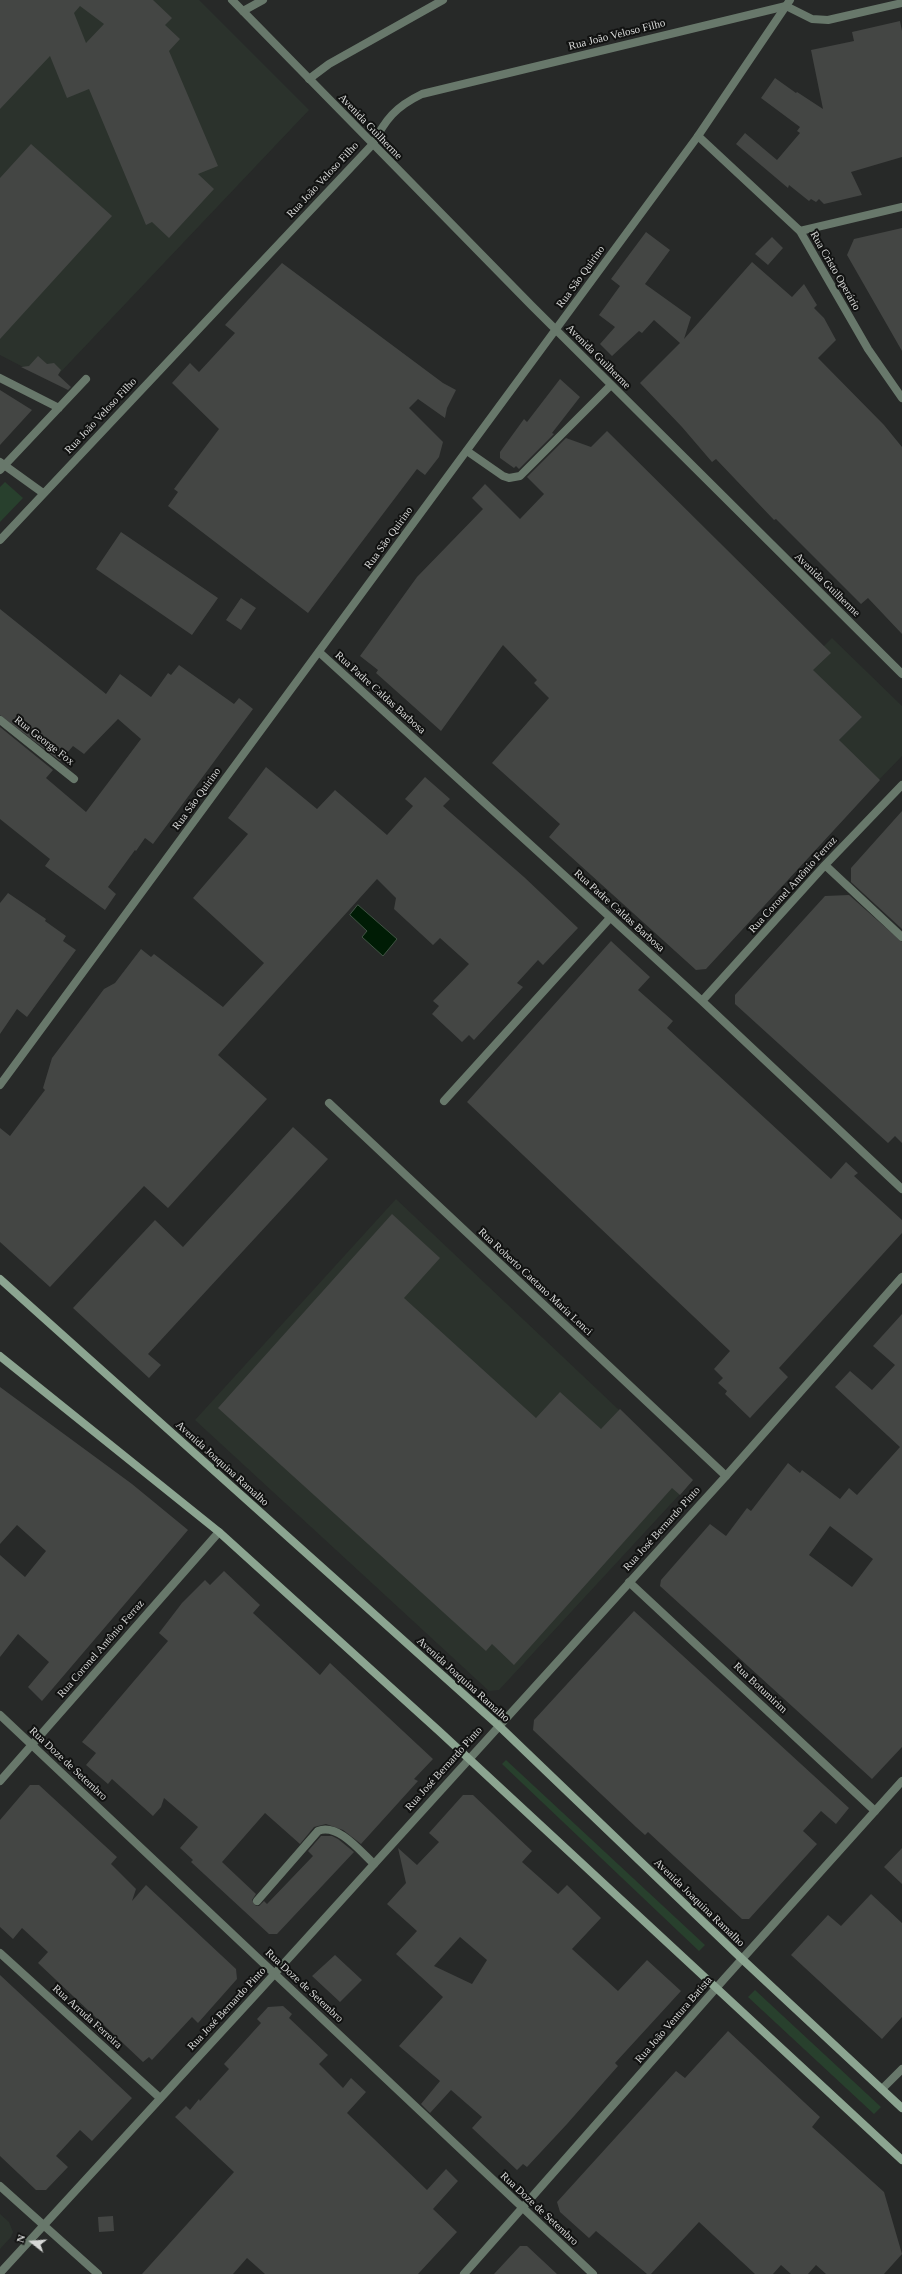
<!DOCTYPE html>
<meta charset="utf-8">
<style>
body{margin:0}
#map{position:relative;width:902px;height:2274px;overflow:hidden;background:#272928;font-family:Georgia,serif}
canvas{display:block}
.north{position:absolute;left:12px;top:2222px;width:40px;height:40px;-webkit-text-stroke:3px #111211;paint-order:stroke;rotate:287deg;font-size:11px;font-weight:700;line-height:16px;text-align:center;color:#d7d8d7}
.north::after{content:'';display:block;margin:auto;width:14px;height:18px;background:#d7d8d7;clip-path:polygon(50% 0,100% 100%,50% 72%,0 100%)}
</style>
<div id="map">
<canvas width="902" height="2274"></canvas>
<div class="north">N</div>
</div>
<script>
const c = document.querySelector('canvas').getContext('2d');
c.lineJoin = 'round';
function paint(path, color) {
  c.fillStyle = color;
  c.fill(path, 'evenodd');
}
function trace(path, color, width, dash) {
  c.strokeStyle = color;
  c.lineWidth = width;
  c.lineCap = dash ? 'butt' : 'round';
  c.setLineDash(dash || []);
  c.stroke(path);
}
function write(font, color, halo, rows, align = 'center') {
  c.font = font + ' Georgia,serif';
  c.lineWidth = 4;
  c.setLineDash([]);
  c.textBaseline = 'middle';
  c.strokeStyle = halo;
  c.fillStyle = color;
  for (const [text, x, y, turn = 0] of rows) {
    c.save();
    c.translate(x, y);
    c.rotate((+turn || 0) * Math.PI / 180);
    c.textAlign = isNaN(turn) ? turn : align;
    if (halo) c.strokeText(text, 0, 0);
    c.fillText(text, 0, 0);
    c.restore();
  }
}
paint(new Path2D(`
 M0 0H199L309 110 55 378 48 380 0 355Z
 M832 638 902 706V756L874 785 833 746 862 717 806 664Z
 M396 1199 693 1480 499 1690 489 1691 195 1420Z
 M0 2214 9 2222 13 2232 11 2237 0 2249Z`), '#2b322c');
paint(new Path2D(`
 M5 482 23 498 0 522V487Z
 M506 1760 705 1945 699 1951 502 1764Z
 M755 1990 881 2107 874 2114 748 1997Z`), '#28402d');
const water = new Path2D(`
 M358 905 397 939 383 956 362 937 367 931 350 915Z`);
paint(water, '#001c05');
trace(water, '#405444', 1);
paint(new Path2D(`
 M0 0H153L172 18 165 25 180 39 169 51 218 166 198 174 214 189 169 238 152 222 146 225 89 89 67 98 50 56 0 109ZM80 6 104 24 86 43 74 13Z
 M900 21 902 31V157L851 172 862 195 824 204 819 199 816 202 811 199 809 201 789 185 788 188 736 144 745 133 777 160 800 133 797 131 800 127 761 98 775 78 796 93 797 92 823 109 811 50 854 41 852 32Z
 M31 144 112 216 0 339V178Z
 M902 228V351L847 255 854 239Z
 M646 232 670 250 645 284 691 317 684 339 752 262 792 297 804 284 817 305 814 308 824 318 836 340 818 358 884 425 902 447V634L868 598 861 604 776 519 774 520 716 459 712 462 682 427 640 383 680 343 654 320 642 333 639 331 612 356 600 344 615 327 599 315 620 286 611 279Z
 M772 237 783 248 768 265 755 254Z
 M282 263 443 383 456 390 447 408 445 418 418 399 409 408 443 442 439 457 425 475 417 469 308 613 168 506 178 492 174 489 219 429 172 383 190 363 199 372 235 333 225 325Z
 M38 356 47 364 54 363 61 370 58 375 71 387 68 390 21 367 29 366Z
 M560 379 580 397 552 433 554 434 519 469 516 466 514 468 500 458V452L524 419 527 422Z
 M0 390 32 410 0 445Z
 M607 431 831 653 813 670 862 717 839 740 880 780 706 969 696 970 549 837 560 824 492 763 549 698 534 683 537 680 503 645 441 731 376 673 378 670 360 656 417 577 483 509 472 498 485 484 520 519 544 494 527 477 566 438 591 447Z
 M121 532 218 598 192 635 96 569Z
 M241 598 256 608 241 630 226 620Z
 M0 609 106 694 120 674 151 697 168 673 171 675 179 665 234 704 239 698 253 709 153 844 145 838 136 851 135 850 108 887 116 894 105 910 45 866 50 859 0 819V727L53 770 46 778 86 812 141 739 118 719 84 754 73 746 60 761 0 715Z
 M266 767 317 809 335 790 387 835 413 806 405 799 425 777 450 799 443 806 524 877 578 928 543 965 538 960 517 983 523 987 474 1040 469 1035 462 1042 432 1014 439 1006 433 1001 469 964 440 938 433 945 394 909 396 898 377 879 218 1055 267 1099 168 1208 144 1186 50 1287 0 1242V1128L10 1136 45 1090 43 1088 52 1058 104 989 115 983 141 949 151 957 154 954 223 1007 264 963 193 898 248 834 228 818Z
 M902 811V929L851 882V868Z
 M8 893 46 919 45 921 66 936 63 941 76 950 27 1017 17 1009 0 1034V903Z
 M849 895 902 942V1143L895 1136 888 1143 735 1004V995L825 896Z
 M611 941 650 977 638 990 673 1021 667 1028 831 1179 846 1162 858 1173 854 1176 902 1220V1233L779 1368 788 1377 750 1418 725 1394 727 1391 718 1383 723 1378 714 1369 730 1351 467 1102Z
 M293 1127 328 1159 148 1354 161 1365 149 1378 73 1308 155 1220 183 1247Z
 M392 1214 440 1258 404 1298 536 1418 560 1392 601 1429 620 1409 693 1480 680 1495 672 1488 514 1665 492 1644 486 1651 218 1408Z
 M902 1314V1747L872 1779 660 1586 661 1580 710 1524 726 1536 747 1508 751 1511 788 1463 800 1473 802 1470 840 1499 849 1488 857 1495 900 1447 835 1387 850 1371 872 1390 895 1365 873 1346ZM830 1526 873 1559 852 1587 809 1555Z
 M0 1387 132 1484 188 1530 42 1701 28 1687 49 1662 18 1634 0 1657V1555L25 1577 46 1551 17 1525 0 1544Z
 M224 1571 260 1605 253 1613 320 1675 330 1663 433 1759 414 1779 418 1781 361 1844 343 1830 326 1824 314 1827 300 1844 265 1813 222 1862 256 1894 252 1900 256 1906H259L264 1901 267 1904 313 1856 308 1851 321 1836H332L338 1839 354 1852 277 1934H269L191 1862 193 1860 180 1848 198 1827 164 1798 161 1807 153 1816 112 1779 108 1784 86 1765 96 1753 82 1742 168 1641 159 1633 182 1603 205 1580 210 1585Z
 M634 1611 849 1808 836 1824 821 1811 803 1831 817 1844 749 1919H742L648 1832 645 1835 636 1827 533 1730 534 1720Z
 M30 1785H39L117 1857 111 1864 136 1889 132 1901 146 1885 236 1969 237 1979 198 2023 192 2017 152 2060 149 2057 143 2062 38 1963 48 1952 22 1928 13 1939 0 1927V1820Z
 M463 1795H473L532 1851 522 1862 558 1894 567 1885 601 1918 572 1949 618 1991 647 1960 681 1991 615 2063 618 2066 567 2124 527 2167 523 2164 517 2170 472 2128 482 2117 451 2090 430 2113 421 2104 440 2081 399 2046 443 1997 396 1954 417 1931 387 1904 406 1883 398 1848 417 1865 439 1842 429 1833ZM460 1937 487 1960 472 1984 434 1966Z
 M902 1848V1884L884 1867Z
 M871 1894 902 1923V2017L882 2039 791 1955 828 1915 841 1926Z
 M335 1955 362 1980 340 2002 312 1976Z
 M0 1975 132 2098 92 2141 80 2130 56 2156 68 2167 46 2190H36L0 2156Z
 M283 2006 292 2014 289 2018 328 2055 319 2064 343 2088 351 2078 366 2092 347 2113 427 2190 446 2169 458 2181 433 2209 457 2232 418 2274H265L247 2258 233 2274H142L234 2172 175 2117 186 2106 190 2110 199 2099 200 2101 229 2069 224 2064 261 2023 257 2019 268 2007Z
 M728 2031 820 2117 812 2127 884 2192 902 2254 884 2274H826L816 2265 808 2274H791L781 2265 773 2274H755L699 2222 651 2274H647L596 2231 589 2238 560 2212 557 2202 676 2071 685 2078Z
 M113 2216 114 2231 99 2232 98 2217Z
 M520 2246H527L557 2274H494Z`), '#444644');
trace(new Path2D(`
 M243 11 263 0
 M309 79 329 64 443 0
 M467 451 503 476 509 478 520 476 611 385
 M444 1101 610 918
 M257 1901 318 1831C338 1823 360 1851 374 1864`), '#68786b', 8);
trace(new Path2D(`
 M698 136 800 231 868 349 902 398
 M800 231 902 207
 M0 378 59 408
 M0 462 43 493
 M0 470 86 379
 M0 540 372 145C386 119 395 107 422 94L786 6 812 19 828 20 902 3
 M319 652 702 1001 902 1189
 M0 720 74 779
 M825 865 902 937
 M702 1001 825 865 902 785
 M329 1103 726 1476
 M629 1582 875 1811
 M0 1781 219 1532
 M0 1953 160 2098
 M882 2089 902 2069`), '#68786b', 8);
trace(new Path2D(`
 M232 0 532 306 902 674
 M0 1085 698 136 790 0
 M0 1715 593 2274
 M0 2186 98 2274
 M0 2273 258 1992 726 1476 902 1277
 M464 2274 725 1978 902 1781`), '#68786b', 8);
trace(new Path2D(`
 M0 1279 498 1725 742 1959 902 2108
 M0 1356 219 1532 440 1732 902 2160`), '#8ca591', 8);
write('11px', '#d7d8d7', '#111211', [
 ["Rua João Veloso Filho",617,35,-14],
 ["Avenida Guilherme",370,127,46],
 ["Rua João Veloso Filho",323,180,-47],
 ["Rua Cristo Operário",835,271,60],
 ["Rua São Quirino",581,277,-54],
 ["Avenida Guilherme",598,357,45],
 ["Rua João Veloso Filho",101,416,-47],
 ["Rua São Quirino",389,538,-54],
 ["Avenida Guilherme",827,585,44],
 ["Rua Padre Caldas Barbosa",380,693,42],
 ["Rua George Fox",44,741,38],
 ["Rua São Quirino",197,799,-54],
 ["Rua Coronel Antônio Ferraz",793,885,-48],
 ["Rua Padre Caldas Barbosa",619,911,42],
 ["Rua Roberto Caetano Maria Lenci",535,1282,43],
 ["Avenida Joaquina Ramalho",222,1464,42],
 ["Rua José Bernardo Pinto",662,1529,-48],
 ["Rua Coronel Antônio Ferraz",101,1649,-49],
 ["Avenida Joaquina Ramalho",463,1680,42],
 ["Rua Botumirim",760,1688,43],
 ["Rua Doze de Setembro",68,1764,43],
 ["Rua José Bernardo Pinto",444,1769,-48],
 ["Avenida Joaquina Ramalho",699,1903,44],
 ["Rua Doze de Setembro",304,1986,43],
 ["Rua José Bernardo Pinto",227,2009,-47],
 ["Rua Arruda Ferreira",87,2017,42],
 ["Rua João Ventura Batista",674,2020,-49],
 ["Rua Doze de Setembro",539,2209,43]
]);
</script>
